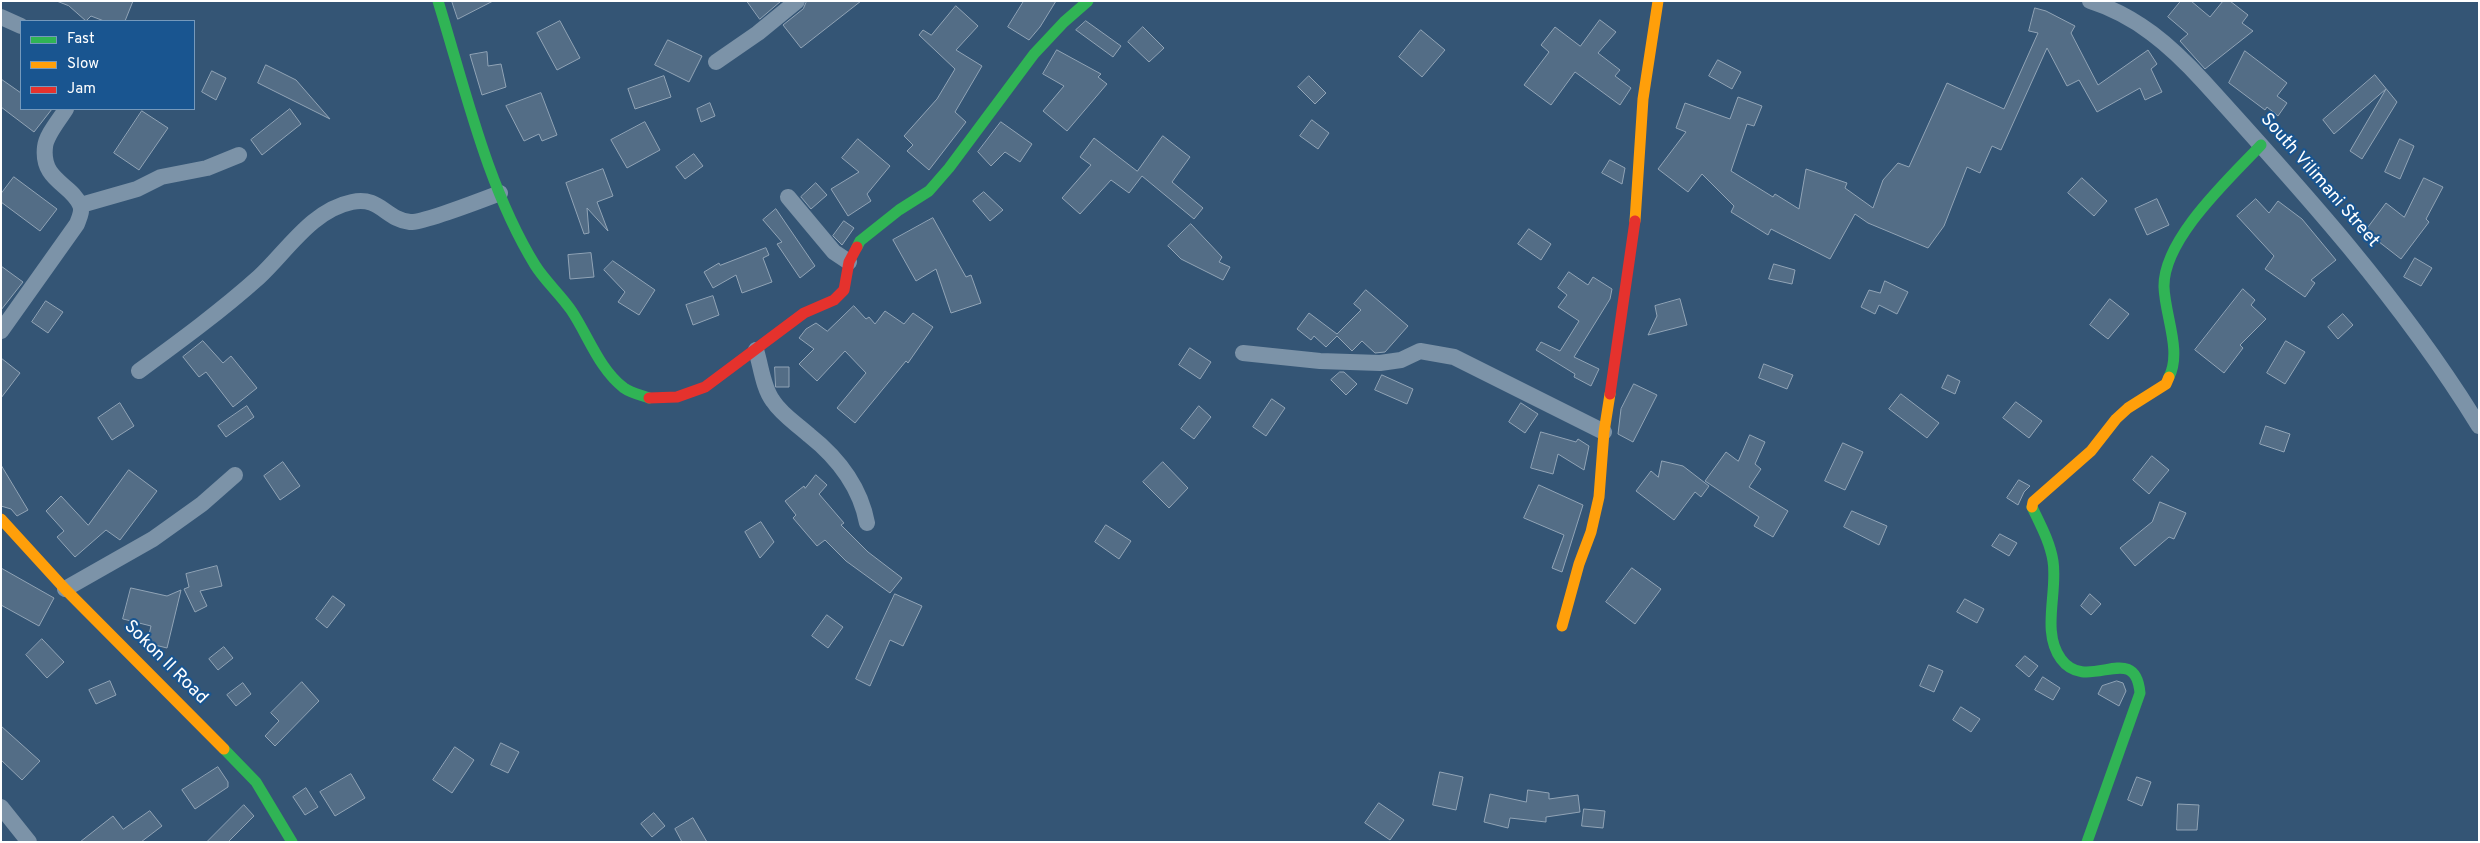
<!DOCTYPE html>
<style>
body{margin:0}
#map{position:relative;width:2480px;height:843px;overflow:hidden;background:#345575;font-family:Overpass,sans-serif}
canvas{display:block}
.frame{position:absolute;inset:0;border:2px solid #fff;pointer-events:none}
.legend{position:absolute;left:20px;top:20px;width:175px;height:90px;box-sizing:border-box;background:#195590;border:1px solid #7599bc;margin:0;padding:6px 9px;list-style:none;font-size:15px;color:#fff}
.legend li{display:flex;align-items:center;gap:10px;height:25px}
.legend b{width:25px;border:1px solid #7599bc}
</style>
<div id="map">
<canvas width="2480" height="843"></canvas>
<div class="frame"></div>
<ul class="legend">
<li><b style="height:6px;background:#30b455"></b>Fast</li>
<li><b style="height:6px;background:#ff9f0a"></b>Slow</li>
<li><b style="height:6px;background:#e5322d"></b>Jam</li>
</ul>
</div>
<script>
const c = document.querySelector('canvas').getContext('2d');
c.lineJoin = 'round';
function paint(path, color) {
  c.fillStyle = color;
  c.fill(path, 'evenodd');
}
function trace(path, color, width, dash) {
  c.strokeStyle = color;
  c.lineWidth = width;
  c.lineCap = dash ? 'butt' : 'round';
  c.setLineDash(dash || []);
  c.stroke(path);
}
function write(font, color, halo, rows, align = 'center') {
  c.font = font + ' Overpass,sans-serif';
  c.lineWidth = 4;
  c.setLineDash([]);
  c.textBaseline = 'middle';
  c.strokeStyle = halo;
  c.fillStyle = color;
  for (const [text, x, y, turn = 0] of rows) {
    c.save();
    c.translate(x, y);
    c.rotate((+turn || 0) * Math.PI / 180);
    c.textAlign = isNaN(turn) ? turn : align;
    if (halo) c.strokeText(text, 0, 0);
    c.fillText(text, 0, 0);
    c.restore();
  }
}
const building = new Path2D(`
 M57 1H133L125 21H104L91 16 86 21 69 6Z
 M452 1H493L458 19Z
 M747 1H781L760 19Z
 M807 1H861L801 48 783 25 803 9Z
 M1024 1H1056L1040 27 1029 40 1008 27Z
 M2181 1H2191L2210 17 2223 1H2230L2248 15 2242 23 2253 31 2205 69 2180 41 2188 34 2168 17Z
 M956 6 978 26 956 50 982 66 955 112 966 122 929 170 907 151 913 145 904 136 937 99 955 69 919 35 923 30 931 35Z
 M2035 8 2046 11 2075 26 2071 33 2098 85 2148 50 2157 64 2151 69 2162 92 2145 100 2140 88 2097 112 2079 80 2067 86 2047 48 2001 150 1992 146 1980 173 1967 167 1944 226 1928 248 1868 223 1855 214 1830 259 1771 229 1768 235 1731 212 1734 206 1702 174 1688 192 1658 169 1686 132 1676 128 1685 103 1730 119 1738 97 1762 106 1754 126 1747 124 1731 171 1773 197 1775 194 1799 209 1806 169 1847 183 1845 188 1873 208 1883 180 1898 163 1909 167 1947 83 2004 109 2038 33 2029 31Z
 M1600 20 1616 32 1598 53 1620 70 1615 76 1631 88 1620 105 1575 72 1551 105 1524 85 1549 52 1541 45 1555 27 1580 46Z
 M560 21 580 58 557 70 537 33Z
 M1086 21 1121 46 1113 57 1076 30Z
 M1143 27 1164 48 1149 62 1128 42Z
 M1421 30 1445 50 1422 77 1399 57Z
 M668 40 702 56 689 82 655 65Z
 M1057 50 1101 74 1098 77 1107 84 1067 131 1043 111 1064 86 1043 74Z
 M2245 51 2287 83 2277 96 2287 103 2278 116 2267 107 2265 110 2229 83Z
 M487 52 488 66 501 64 506 87 482 95 470 55Z
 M1718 60 1741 72 1732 89 1709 76Z
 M266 65 296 80 330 119 258 83Z
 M212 71 226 78 216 100 202 92Z
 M2375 75 2397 102 2362 159 2350 151 2386 89 2334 134 2323 120Z
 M664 76 671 97 635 109 628 89Z
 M1309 76 1326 93 1315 104 1298 87Z
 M1 79 21 93V109H52L34 132 1 107Z
 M541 93 557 135 542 141 539 134 524 141 506 106Z
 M710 103 715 116 701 122 697 109Z
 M290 109 301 124 262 155 251 140Z
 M142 111 168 128 139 170 114 153Z
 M1312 120 1329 133 1318 149 1300 136Z
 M645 122 660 150 627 168 611 140Z
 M1001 122 1032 144 1020 162 1005 152 991 166 978 152Z
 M1163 136 1190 157 1172 182 1203 208 1194 219 1142 176 1129 193 1111 180 1080 214 1062 198 1091 165 1080 157 1094 138 1137 171Z
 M858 139 890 166 867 194 871 201 848 216 831 189 859 172 842 158Z
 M2400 139 2414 146 2400 179 2385 172Z
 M694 154 703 166 685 179 676 167Z
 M1610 160 1625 168 1622 184 1602 173Z
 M603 169 613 196 597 202 608 231 587 208 589 233 584 234 566 183Z
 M14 177 57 209 40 231 1 202V194Z
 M2082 178 2107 201 2094 216 2068 193Z
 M2424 178 2443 187 2426 219 2429 222 2401 259 2365 231 2386 203 2404 217Z
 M816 183 827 195 811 209 801 197Z
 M984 192 1003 210 990 221 973 201Z
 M2157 199 2169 225 2147 235 2135 209Z
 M2256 199 2269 213 2278 201 2302 219 2336 260 2311 280 2315 283 2305 297 2265 269 2274 256 2237 216Z
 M776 209 815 266 800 278 777 244 782 242 763 220Z
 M933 218 966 277 971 275 981 303 951 313 936 269 916 281 893 240Z
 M844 221 854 228 842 245 833 236Z
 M1191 224 1222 257 1219 262 1230 267 1223 280 1181 259 1168 246Z
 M1529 229 1551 244 1541 260 1518 244Z
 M766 248 769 255 763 258 772 282 742 293 736 275 713 288 704 272 719 263 720 265Z
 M591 253 594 277 570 279 568 255Z
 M2415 258 2432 268 2421 286 2404 277Z
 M613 261 655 290 639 315 618 302 625 292 604 270Z
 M1774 264 1795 270 1792 284 1769 279Z
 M1 266 23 282 1 310Z
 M1569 272 1588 285 1593 277 1612 289 1610 299 1574 357 1599 369 1591 386 1574 377 1575 374 1536 350 1541 342 1560 351 1579 321 1558 307 1567 295 1558 288Z
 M1885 281 1908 292 1897 314 1879 305 1875 314 1861 307 1869 290 1880 293Z
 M2243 289 2255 300 2251 305 2266 319 2240 345 2243 348 2224 373 2195 350Z
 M1366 290 1408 326 1385 352 1375 353 1362 341 1352 351 1337 336 1326 347 1314 336 1311 340 1297 329 1309 313 1337 334 1361 310 1354 304Z
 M713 296 719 315 693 325 686 305Z
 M1680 299 1687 325 1648 335 1657 316 1655 306Z
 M2110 299 2129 314 2108 339 2090 325Z
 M46 301 63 312 48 333 32 322Z
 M854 306 866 319 869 317 875 324 885 311 904 324 913 313 933 327 908 363 906 361 855 423 837 408 866 373 845 351 817 381 799 364 814 349 799 338 806 329 816 323 827 331Z
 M2343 314 2353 325 2338 339 2328 327Z
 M203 341 223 363 231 356 257 388 233 407 206 372 199 377 183 357Z
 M2286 341 2305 352 2285 384 2267 373Z
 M1190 348 1211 362 1200 379 1179 365Z
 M1 358 20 373 1 398Z
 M1764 364 1793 375 1787 389 1759 378Z
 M775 367H789V387H776Z
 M1340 372H1344L1357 384 1346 395 1331 380Z
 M1382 375 1413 389 1407 404 1375 390Z
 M1948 375 1960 381 1955 394 1942 388Z
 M1634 384 1657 395 1633 442 1618 434 1621 409Z
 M1901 394 1939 423 1927 438 1889 409Z
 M1272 399 1285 408 1266 436 1253 427Z
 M2016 402 2042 421 2029 438 2003 418Z
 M120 403 134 426 112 440 98 418Z
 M1521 403 1538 414 1525 433 1509 422Z
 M247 406 254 417 226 437 218 426Z
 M1199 406 1211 417 1194 439 1181 429Z
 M2266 426 2290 434 2284 452 2260 444Z
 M1541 432 1576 442 1578 439 1589 446 1584 470 1558 454 1553 474 1531 468Z
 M1750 435 1765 442 1755 464 1761 469 1749 487 1788 511 1773 537 1754 526 1759 517 1705 481 1726 452 1738 461Z
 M1843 443 1863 452 1845 490 1825 481Z
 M2152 456 2169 470 2149 494 2133 480Z
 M1662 461 1683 466 1709 486 1701 497 1695 492 1674 520 1636 491 1651 471 1658 477Z
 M283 462 300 486 280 500 264 476Z
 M1163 462 1188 488 1169 508 1143 482Z
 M1 465 28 510 17 516 11 509 1 506Z
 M129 470 157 491 120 540 106 530 75 557 57 537 64 531 46 511 61 496 88 525Z
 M816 475 827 485 819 494 844 523 841 525 868 552 902 578 890 593 846 561 825 540 817 546 793 518 796 515 785 501 804 486 805 488Z
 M2019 480 2030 486 2024 492 2018 505 2007 498Z
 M1539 485 1583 505 1562 572 1552 568 1564 535 1524 518Z
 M2160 502 2186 513 2174 539 2169 537 2135 566 2120 548 2152 522Z
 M1852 511 1887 526 1879 545 1844 527Z
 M761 522 774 542 760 558 745 532Z
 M1106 525 1131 541 1119 559 1095 542Z
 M2000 534 2017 543 2009 556 1992 546Z
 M217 566 222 586 200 591 207 606 195 612 184 589 189 587 186 574Z
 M1 568 54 598 39 626 1 605Z
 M1632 568 1661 589 1635 624 1606 602Z
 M131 588 167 596 181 590 167 648 147 643 151 626 123 619Z
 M895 594 922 606 903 646 890 640 870 686 856 679Z
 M2090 594 2101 604 2091 615 2081 606Z
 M333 596 345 605 327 628 316 619Z
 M1965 599 1984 609 1977 623 1957 612Z
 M827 615 843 627 828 648 812 636Z
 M42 639 64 662 47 678 26 655Z
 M224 647 233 658 218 670 209 659Z
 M2025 656 2038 666 2029 677 2016 666Z
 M1929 665 1943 671 1934 692 1920 686Z
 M2043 677 2060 688 2053 700 2035 690Z
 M110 681 116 695 96 704 89 690Z
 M2117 681 2123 683 2126 691 2119 706 2098 694 2102 686Z
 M302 682 319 701 275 746 265 736 279 721 271 713Z
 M243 683 251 694 236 706 227 695Z
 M1961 707 1980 719 1971 732 1953 720Z
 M1 726 40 761 22 780 1 760Z
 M501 743 519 752 508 773 491 765Z
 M455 747 474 760 452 793 433 780Z
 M218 767 228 782V787L195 809 182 790Z
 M1440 772 1463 777 1456 810 1433 805Z
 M351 774 365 798 335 816 320 792Z
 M2137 777 2151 782 2142 806 2128 800Z
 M306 788 318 807 305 815 293 797Z
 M1528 790 1549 793V799L1578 795 1580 812 1546 817V822L1510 818 1508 828 1484 822 1490 794 1526 802Z
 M1379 803 1404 820 1390 840 1365 823Z
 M2178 804 2199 805 2197 830H2177Z
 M244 805 254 816 228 842H207Z
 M1584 809 1605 811 1603 828 1582 826Z
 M150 811 162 826 141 842H80L113 816 123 829Z
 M654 813 665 826 652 837 641 824Z
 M693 818 707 842H682L675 829Z`);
paint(building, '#536d86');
trace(building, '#91a4b6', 1);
trace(new Path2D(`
 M2090 1C2137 16 2171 46 2203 81 2303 191 2401 299 2479 426
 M1 17 21 26
 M716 62 758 33 797 1
 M788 197 834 252 849 262
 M81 205 137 189 161 177 207 168 239 155
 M1 331 77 224C79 218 83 211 80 205 72 184 41 181 45 147 46 135 60 119 66 109
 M756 350C761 366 763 388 773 401 782 415 797 424 809 435 838 458 860 486 867 523
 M1243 353 1320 361 1380 363 1401 360 1420 351 1454 357 1604 432
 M139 371C180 341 221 311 259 277 287 251 312 210 352 202 380 196 385 219 410 222 423 223 484 199 500 193
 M65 589 153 539 202 504 235 475
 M1 807 29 842`), '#7c93a8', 16);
trace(new Path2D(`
 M438 1C465 88 487 187 535 265 545 281 560 294 571 310 588 335 599 369 624 388 631 393 641 395 649 398
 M857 247 860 241 899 210 929 191 949 168 1034 54 1064 22 1088 1
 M2169 377C2182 351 2165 316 2164 287 2163 239 2230 178 2261 145
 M2032 507C2040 524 2050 542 2053 561 2058 592 2041 632 2061 659 2087 695 2135 639 2140 693L2087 842
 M224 749 256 782 292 842`), '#30b455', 11);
trace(new Path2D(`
 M1635 221 1643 99 1658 1
 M2032 507 2033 502 2091 451 2116 419 2128 408 2166 384 2169 377
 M1 519 65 589 224 749
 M1562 626 1579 564 1591 532 1599 497 1604 432 1610 394`), '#ff9f0a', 11);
trace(new Path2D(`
 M1610 394 1635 221
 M649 398 677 397 705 387 804 313 834 300 844 290 849 262 857 247`), '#e5322d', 11);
write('18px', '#fff', '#195590', [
 ["South Vilimani Street",2319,181,49],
 ["Sokon II Road",165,663,45]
]);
</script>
